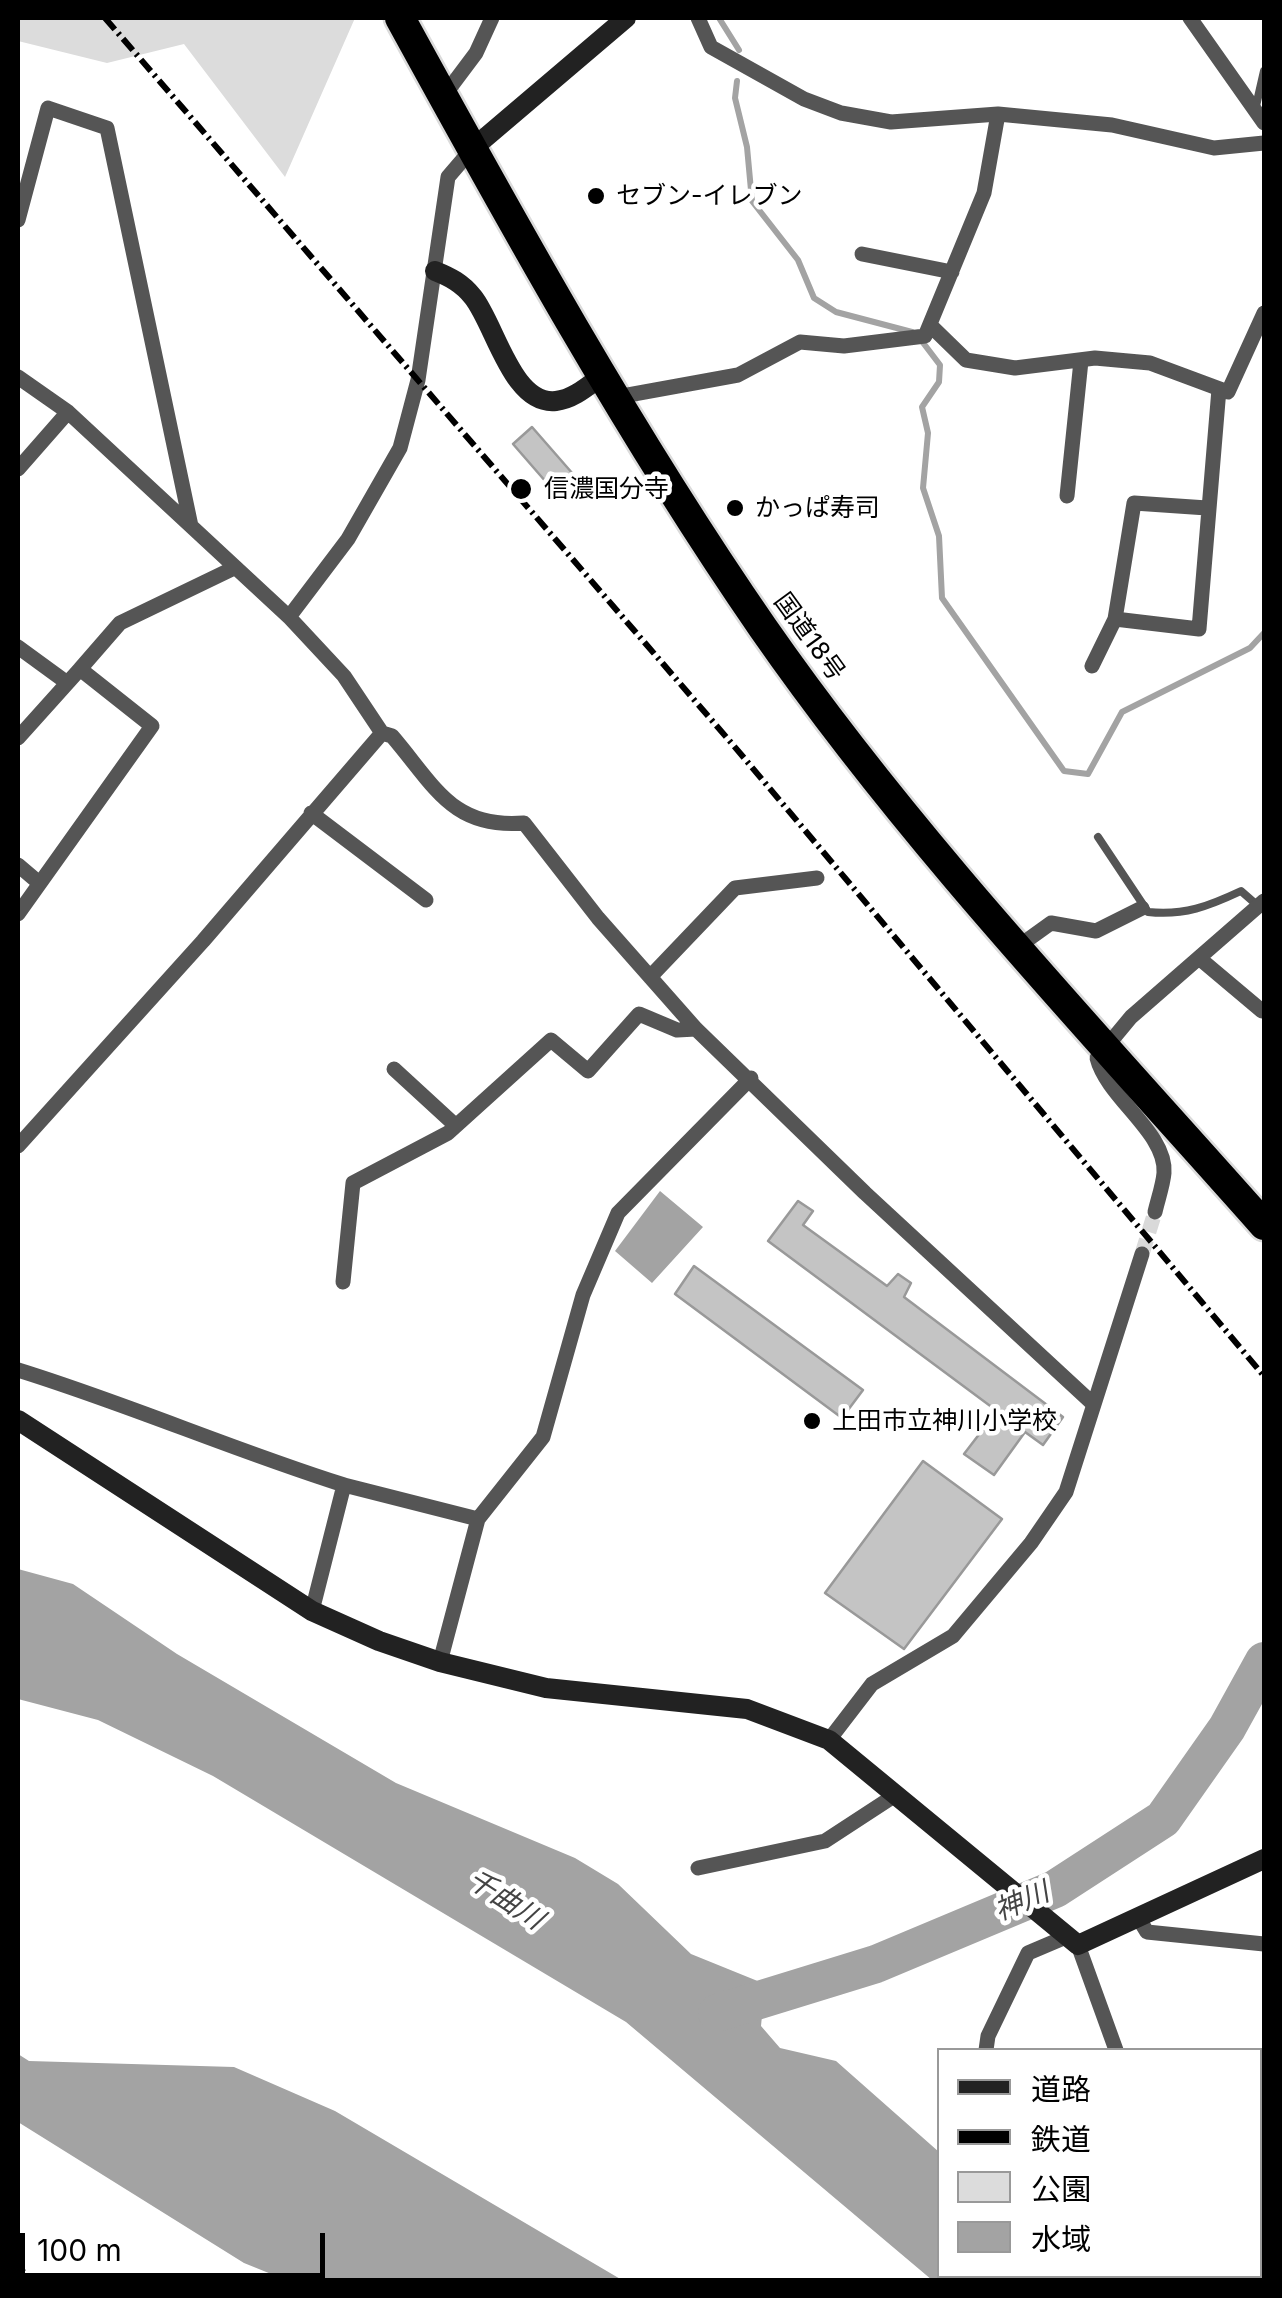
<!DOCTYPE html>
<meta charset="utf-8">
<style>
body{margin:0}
#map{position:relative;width:1282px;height:2298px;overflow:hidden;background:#fff;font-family:Inter,"Noto Sans JP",sans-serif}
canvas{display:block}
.frame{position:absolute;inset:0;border:20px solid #000;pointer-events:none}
.legend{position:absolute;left:937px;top:2048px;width:325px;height:230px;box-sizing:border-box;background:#fff;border:2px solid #999;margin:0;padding:12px 18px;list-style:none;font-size:30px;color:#000}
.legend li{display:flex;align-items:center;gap:20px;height:50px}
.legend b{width:50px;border:2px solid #999}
.scale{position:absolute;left:20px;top:2233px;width:305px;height:45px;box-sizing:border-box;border:5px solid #000;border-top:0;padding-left:12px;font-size:30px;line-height:35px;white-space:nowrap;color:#000;-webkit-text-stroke:8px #fff;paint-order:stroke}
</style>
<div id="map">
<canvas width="1282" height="2298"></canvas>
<div class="frame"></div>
<ul class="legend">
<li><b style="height:12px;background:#222"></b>道路</li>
<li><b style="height:12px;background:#000"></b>鉄道</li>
<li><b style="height:28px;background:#dcdcdc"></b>公園</li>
<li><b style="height:28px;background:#a3a3a3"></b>水域</li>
</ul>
<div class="scale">100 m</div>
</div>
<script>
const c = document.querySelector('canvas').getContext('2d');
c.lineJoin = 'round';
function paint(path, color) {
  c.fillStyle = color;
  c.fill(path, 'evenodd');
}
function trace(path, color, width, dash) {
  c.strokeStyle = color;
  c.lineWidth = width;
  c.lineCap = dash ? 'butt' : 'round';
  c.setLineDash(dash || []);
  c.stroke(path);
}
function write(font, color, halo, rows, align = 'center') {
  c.font = font + ' Inter,"Noto Sans JP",sans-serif';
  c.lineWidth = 9;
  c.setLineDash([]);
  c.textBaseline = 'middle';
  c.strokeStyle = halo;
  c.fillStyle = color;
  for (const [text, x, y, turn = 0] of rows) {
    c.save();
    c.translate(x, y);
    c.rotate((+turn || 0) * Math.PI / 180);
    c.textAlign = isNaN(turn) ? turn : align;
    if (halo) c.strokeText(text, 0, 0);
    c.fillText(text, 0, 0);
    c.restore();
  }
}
paint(new Path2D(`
 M18 18H355L285 177 184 44 107 63 18 41Z`), '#dcdcdc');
paint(new Path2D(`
 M660 1191 703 1227 652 1283 615 1251Z
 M18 1569 73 1584 177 1654 396 1783 575 1858 618 1884 691 1954 765 1984 761 2026 780 2048 836 2061 939 2152V2276H1080L1086 2280H932L626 2022 213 1776 98 1720 18 1699Z
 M18 2054 29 2061 234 2067 335 2111 622 2280H286L244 2263 18 2122Z`), '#a3a3a3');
trace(new Path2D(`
 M719 18 739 50
 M737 81 735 98 747 147 752 201 798 260 814 298 836 312 912 332
 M921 340 940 365 939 382 922 407 928 433 923 488 939 536 942 598 1064 771 1088 774 1122 712 1250 648 1264 633`), '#a3a3a3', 6);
trace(new Path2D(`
 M717 2013 876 1964 1055 1889 1163 1819 1227 1728 1264 1661`), '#a3a3a3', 38);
const building = new Path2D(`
 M532 427 573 474 553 490 513 444Z
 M798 1201 813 1211 803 1225 887 1286 898 1274 911 1283 904 1297 1063 1417 1043 1445 1025 1432 994 1475 964 1454 997 1411 768 1241Z
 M694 1266 863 1390 842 1418 675 1294Z
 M923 1461 1002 1519 904 1649 825 1593Z`);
paint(building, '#c4c4c4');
trace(building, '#999', 2.5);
trace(new Path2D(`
 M1142 1254 1155 1212`), '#d9d9d9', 15, [15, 8]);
const highway = new Path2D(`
 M400 18C513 224 629 434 763 628 911 841 1093 1032 1264 1225`);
trace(highway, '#dbdbdb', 35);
trace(new Path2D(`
 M18 2264 32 2280`), '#777', 4, [2.5, 5]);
trace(new Path2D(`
 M1256 106 1264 71
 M1098 837 1148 912C1184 916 1209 906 1241 891L1257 905`), '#555', 8);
trace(new Path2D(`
 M698 18 711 47 804 99 841 113 891 122 998 114
 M1190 18 1264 123
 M443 97 476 53 492 18
 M18 220 48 108 107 128 191 526
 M862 254 952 272
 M930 325 966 360 1015 368 1095 358 1150 363 1228 392 1264 313
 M18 377 68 412 289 617 344 676 382 733 392 736C435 786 452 829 524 823L598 918 696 1029 865 1193 1091 1402
 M617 397 738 375 800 342 844 346 925 336 984 193 998 114 1112 125 1214 148 1264 143
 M18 469 68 412
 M1067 496 1081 361
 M289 617 348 539 400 448 418 380 448 177 472 149
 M1115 619 1199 629 1219 389
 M18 647 66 682
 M1092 666 1115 619 1134 503 1207 508
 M80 669 120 623 232 569
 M18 738 80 669 152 726 18 914
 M311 813 426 900
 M18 865 38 882
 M1019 946 1051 923 1096 931 1142 908
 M1199 958 1262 1011
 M650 977 735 888 817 878
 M394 1069 455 1125
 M18 1146 203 941 382 733
 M1155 1212C1158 1199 1163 1185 1164 1173 1167 1133 1107 1098 1097 1058L1131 1017 1264 901
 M343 1282 353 1183 448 1133 551 1040 588 1071 639 1014 677 1030 696 1029
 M18 1370C128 1404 233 1450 344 1485L312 1611
 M344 1485 478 1519 440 1662
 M478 1519 543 1437 583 1295 618 1213 751 1078
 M829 1740 872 1684 953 1636 1031 1543 1066 1492 1142 1254
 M698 1868 825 1841 897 1794
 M1139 1919 1147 1932 1264 1944
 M1078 1945 1116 2050
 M986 2050 988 2036 1028 1953 1068 1936
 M1260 2199 1264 2201
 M1197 2276 1199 2280`), '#555', 15);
trace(new Path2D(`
 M472 149 626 18
 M435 271C450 277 462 283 473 297 495 324 512 406 556 401 574 399 589 385 603 375
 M18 1420 312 1611 379 1641 440 1662 546 1688 747 1709 829 1740 1078 1945 1264 1859`), '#222', 20);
trace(highway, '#000', 30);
trace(new Path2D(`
 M105 18 734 746 1264 1376`), '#000', 6, [15, 5, 2.5, 5]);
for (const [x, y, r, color] of [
 [596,196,10,"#000"],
 [521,489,12,"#000"],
 [735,508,10,"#000"],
 [812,1421,10,"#000"]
]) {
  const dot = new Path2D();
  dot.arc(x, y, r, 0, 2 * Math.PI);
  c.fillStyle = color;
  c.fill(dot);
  trace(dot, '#fff', 4);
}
write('25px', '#000', '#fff', [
 ["セブン-イレブン",616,196],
 ["信濃国分寺",544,489],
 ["かっぱ寿司",755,508],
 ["上田市立神川小学校",832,1421]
], 'left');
write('25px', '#000', '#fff', [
 ["国道18号",809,637,54]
]);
write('italic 28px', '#444', '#fff', [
 ["千曲川",505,1900,33],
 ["神川",1022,1902,-23]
]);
</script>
